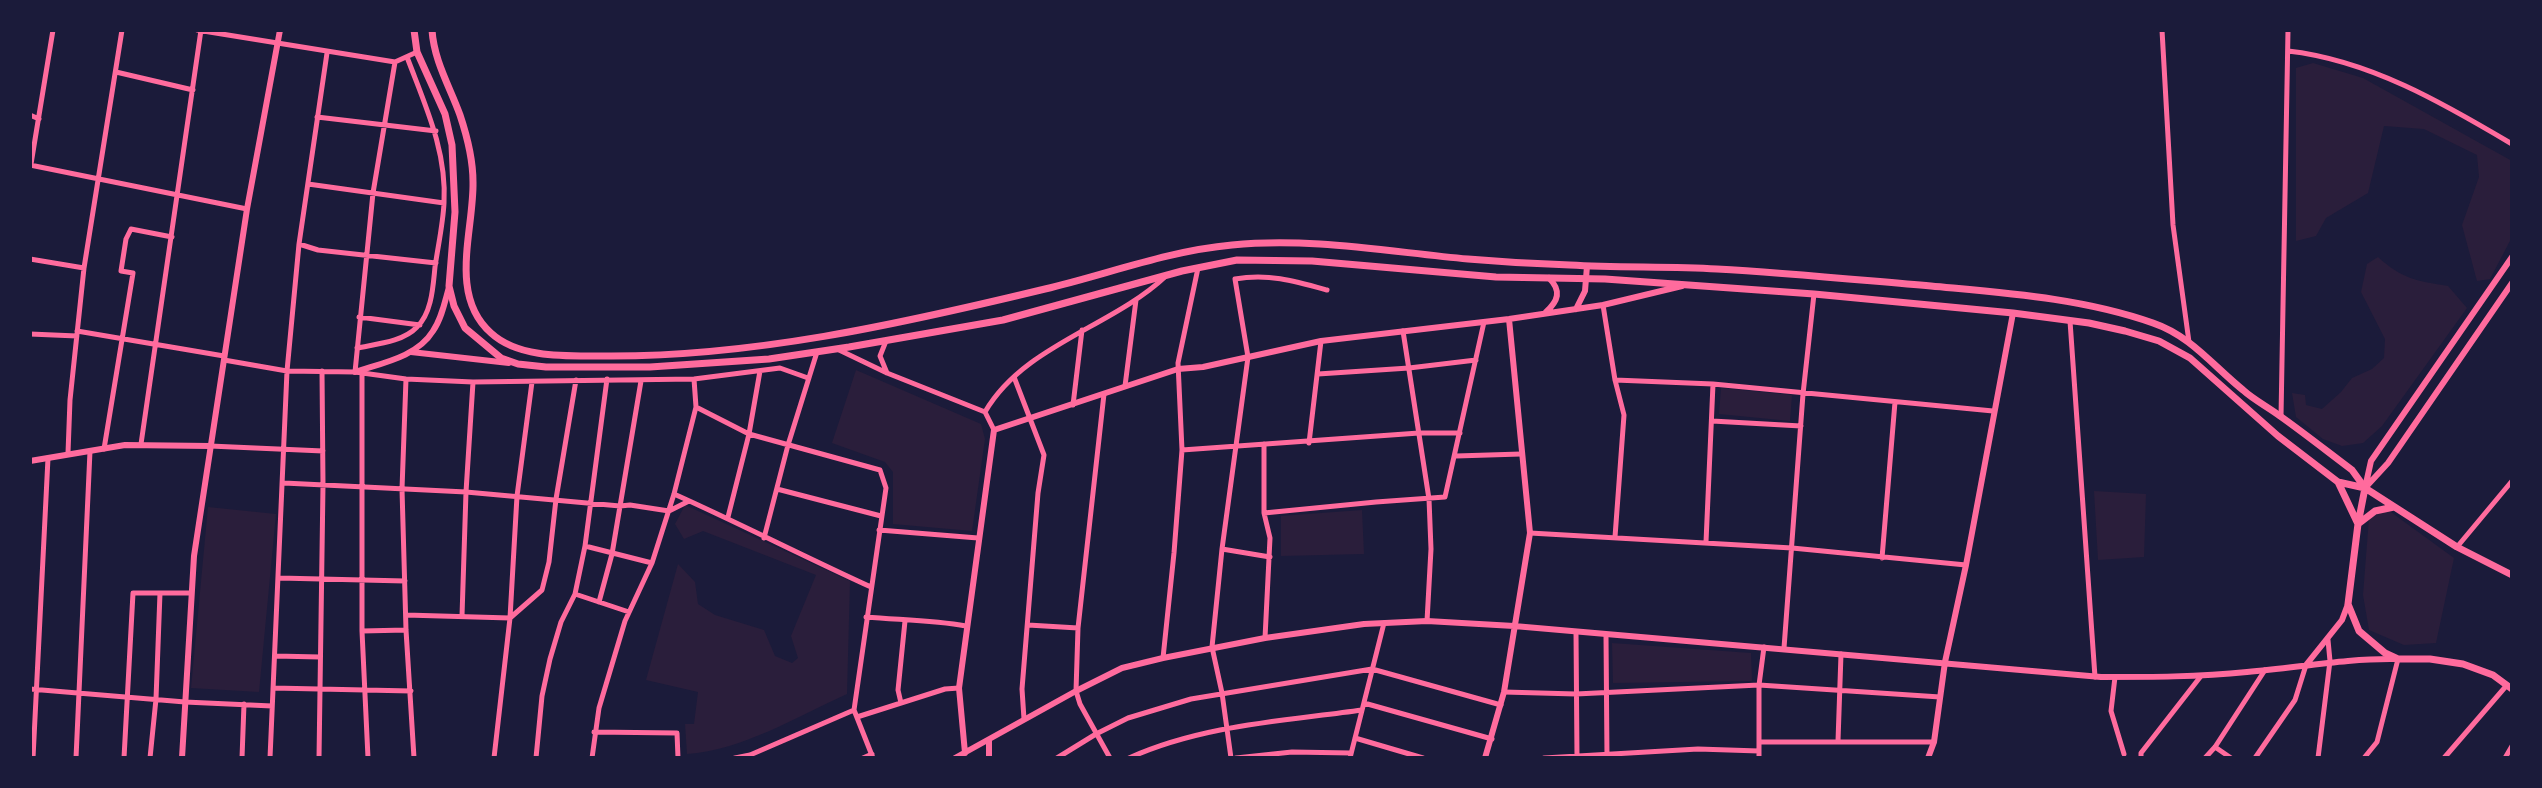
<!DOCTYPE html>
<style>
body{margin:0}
#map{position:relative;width:2542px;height:788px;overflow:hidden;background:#1b1b3a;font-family:"Source Sans 3",sans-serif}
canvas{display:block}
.frame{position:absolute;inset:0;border:32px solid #1b1b3a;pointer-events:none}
</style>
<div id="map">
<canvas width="2542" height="788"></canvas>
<div class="frame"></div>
</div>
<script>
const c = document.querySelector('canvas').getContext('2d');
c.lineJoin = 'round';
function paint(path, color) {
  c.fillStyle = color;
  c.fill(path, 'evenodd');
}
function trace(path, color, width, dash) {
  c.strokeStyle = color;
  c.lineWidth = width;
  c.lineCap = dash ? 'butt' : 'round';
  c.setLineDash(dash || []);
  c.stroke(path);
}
paint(new Path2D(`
 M2313 63 2363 78 2512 161V237L2490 279 2477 281 2462 225 2479 177 2477 155 2424 129 2384 126 2368 193 2326 218 2316 236 2296 241V68Z
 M2378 257C2402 279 2417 281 2448 286L2467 308 2382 426 2363 443 2342 446 2323 439 2296 417 2292 393 2305 395 2306 405 2322 409 2341 392 2352 378 2372 369 2384 358 2385 339 2361 292 2367 264Z
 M856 370 981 424 985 439 972 531 893 524V472L885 462 832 443Z
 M1721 388 1792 395 1790 421 1719 414Z
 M2094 491 2146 494 2144 557 2098 560Z
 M685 505 850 581 847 694C796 717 743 750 687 754L685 724H694L698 692 646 680 678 564 695 582 698 604 715 615 764 630 775 656 792 663 798 658 791 636 816 575 703 531 684 539 675 524Z
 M208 507 276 514 259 692 191 688Z
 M1362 510 1364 554 1281 556V516Z
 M2388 510 2454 558 2436 643 2404 645 2369 630 2363 595 2369 518Z
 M1612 643 1751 653 1752 681 1613 683Z`), '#2a1e3b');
trace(new Path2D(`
 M197 30 395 62 417 52
 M2162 30 2173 225 2189 342
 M2288 51C2369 60 2443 103 2512 144
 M116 72 193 90
 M30 115 39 119
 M317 117 436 131
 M31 164 53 30
 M30 165 247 209
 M308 184 444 203
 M299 244 318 250 436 263
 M30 259 84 268
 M1603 305 1615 380 1624 415 1615 537
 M359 317 420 325
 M2070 321 2095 677
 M77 331 224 356
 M1403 331 1429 499 1431 549 1427 621
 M30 334 77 336
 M886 341 880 356 887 373
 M357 348C376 344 403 342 417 327 432 313 433 286 435 267 438 246 443 224 444 203 447 151 425 105 407 57
 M837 349 887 373 985 412 994 430
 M224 360 287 371 355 372 406 379 473 382 694 379 780 368 808 378
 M355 372 373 193 395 62
 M362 373V631L368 758
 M1318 374 1409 368 1476 360
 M1014 377 1044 455 1038 493 1022 689 1024 719
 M406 379 402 489 406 630 414 758
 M1615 380 1713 384 1993 411
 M1125 386 1136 300
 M1104 394 1078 628 1076 691 1080 704 1110 758
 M1073 405 1082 330
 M696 407 749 434 880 470 886 488 854 710 873 758
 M985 412C1024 345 1112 327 1166 276
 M2281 417 2288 30
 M1712 421 1801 426
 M1309 443 1321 341
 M141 444 201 30
 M1264 444V513L1270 538 1265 638
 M210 446 323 451
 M104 449 133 273 121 271 126 239 131 229 172 237
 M1182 450 1178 363 1198 268
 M68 453 70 400 84 268 122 30
 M1456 456 1521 454
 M284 483 466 492 620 506 630 505 669 511 689 501
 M777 489 881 516
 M674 494C741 524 805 557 871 587
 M1264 513 1376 502 1445 497 1484 322
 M728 517 749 434 760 371
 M879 530 978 538
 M1530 533 1792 548 1966 565
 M764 538 788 445 817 352
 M1706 542 1713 384
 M585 546 652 563
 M2457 547 2512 481
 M1222 549 1270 557
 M1882 558 1895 402
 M279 578 405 581
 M575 594 629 612
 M599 602 612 554 641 381
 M406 615 510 618 542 590 549 562 556 499 576 380
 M462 616 466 492 473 382
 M866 617C900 620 933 620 966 626
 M1028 625 1078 628
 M362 631 406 630
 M1576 632 1577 758
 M1606 635 1607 758
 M1784 648 1803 394 1814 294
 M275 656 320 657
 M1163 658 1174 553 1182 450 1419 433H1460
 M2115 677 2111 711 2124 754
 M273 688 411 691
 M30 689 185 702 272 706
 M1504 692 1576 694 1759 685 1940 697
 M901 703 898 690 905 621
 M1364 703 1492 739
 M857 717 945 689 959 688
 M594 732 677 733 678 758
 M1355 738 1423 758
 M1838 741 1841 654
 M1760 742H1934
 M2215 747 2231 758
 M33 758 48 458
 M76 758 90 451
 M124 758 133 593H191
 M150 758 156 699 160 593
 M242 758 244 704
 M270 758 287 371 299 244 327 53
 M319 758 323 485 322 371
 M494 758 510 618 517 496 532 382
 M536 758 542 696 550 659 561 622 575 594 585 546 607 379
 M592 758 599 708 625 621 652 563 674 494 696 407 694 379
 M735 758 750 755 854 710
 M863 758 872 754
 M1057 758 1096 734 1128 718 1191 699 1372 669 1501 705
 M1129 758C1202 725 1284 721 1362 710
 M1231 758 1222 693 1212 647 1222 549 1248 357 1235 279C1268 273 1295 281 1327 290
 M1236 758 1292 752 1351 753
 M1350 758 1384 623
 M1544 758 1698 749 1759 751
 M1759 758V685L1764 647
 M2141 758V753L2201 676
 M2205 758 2215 747 2265 670
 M2255 758 2295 700 2306 665
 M2318 758 2330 661 2328 640
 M2364 758 2377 742 2398 659
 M2444 758 2507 685
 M2505 758 2512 746`), '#ff6b9d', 5);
trace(new Path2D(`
 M1576 309 1585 291 1587 266
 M1546 312C1558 301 1562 291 1549 278
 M411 352 509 363
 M355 372C382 363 417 357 433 331 442 318 445 301 449 287
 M30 461 125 445 210 446
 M2365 488 2371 461 2512 257
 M2365 488 2388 463 2512 283
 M2306 665 2342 620 2348 604
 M989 740V758
 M965 753 959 688 994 430 1178 369 1203 367 1321 341 1509 319 1603 305 1682 286
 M182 758 194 556 247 209 280 30
 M955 758 1076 691 1122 668 1163 658 1265 638 1364 624 1427 621 1514 626 2101 677C2150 677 2198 677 2247 672 2297 668 2346 658 2397 659
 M1485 758 1504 692 1530 533 1509 319
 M1928 758 1934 742 1945 662 1966 565 2013 313`), '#ff6b9d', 6);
trace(new Path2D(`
 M414 30 417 52 445 114 452 145 455 212 449 286 454 306 465 328 501 358 518 364 546 367H650L769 359 849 347 1003 320 1182 271 1237 260 1312 261 1496 277 1605 279 1814 294 2013 313 2089 323 2125 331 2159 341 2190 358 2278 436 2338 482 2365 488 2457 547 2512 575
 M432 30C434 61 450 87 460 115 467 136 473 159 473 182 474 230 448 295 491 333 518 358 565 356 599 356 749 358 900 324 1045 289 1108 274 1167 251 1232 245 1310 237 1390 252 1468 259 1502 262 1536 264 1570 265 1619 268 1668 266 1717 269 1788 273 1859 280 1931 286 2005 293 2082 298 2153 323 2191 336 2213 366 2243 390 2254 400 2268 407 2280 416 2304 433 2328 452 2352 470L2365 488 2358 524 2348 604 2359 631 2385 653 2398 659H2430L2463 664 2493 675 2512 689
 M2338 482 2358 524
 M2358 524 2375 511 2394 507`), '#ff6b9d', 7);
</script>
